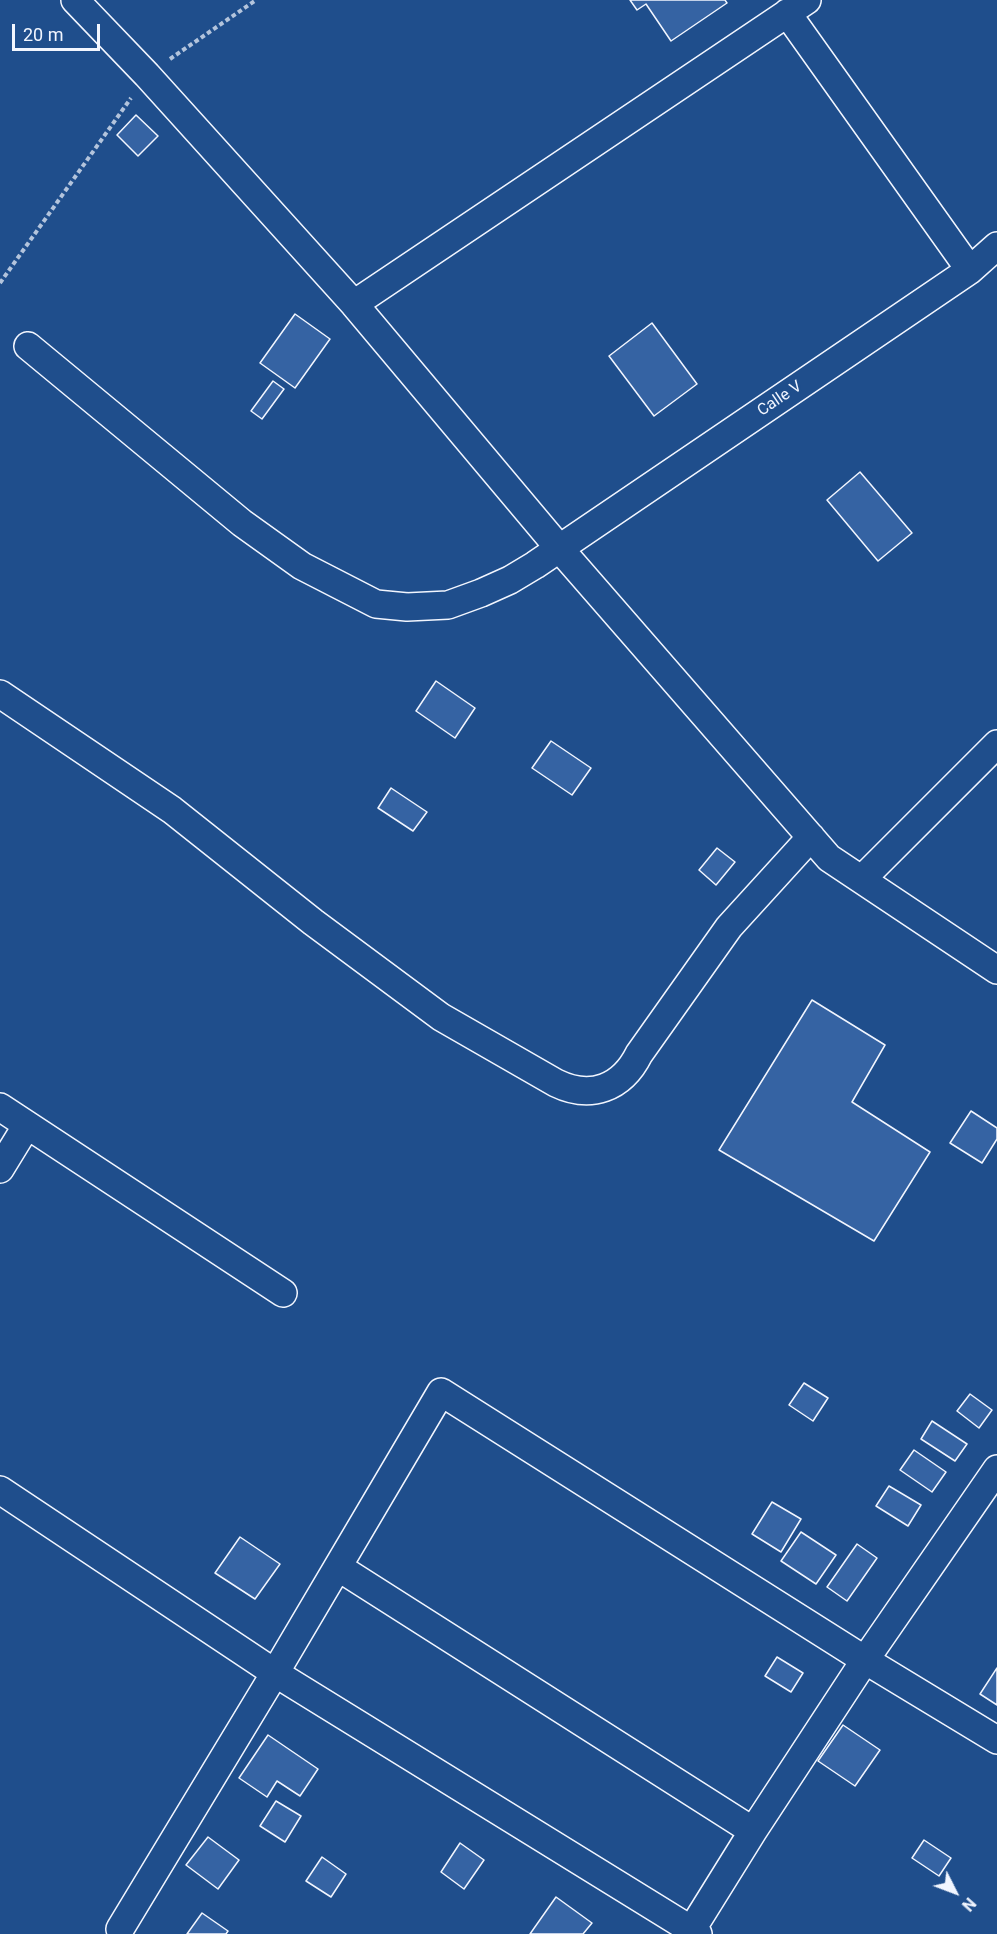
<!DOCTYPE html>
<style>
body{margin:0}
#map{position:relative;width:997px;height:1934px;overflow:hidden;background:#1f4e8c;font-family:Roboto,sans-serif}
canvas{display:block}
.north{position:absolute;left:925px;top:1862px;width:60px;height:60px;-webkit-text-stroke:4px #1f4e8c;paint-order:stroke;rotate:132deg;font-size:16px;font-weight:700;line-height:24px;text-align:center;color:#f2f6ff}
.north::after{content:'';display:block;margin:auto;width:21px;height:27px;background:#f2f6ff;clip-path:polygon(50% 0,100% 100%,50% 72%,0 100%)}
.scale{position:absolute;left:12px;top:24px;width:88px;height:27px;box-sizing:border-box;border:3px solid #f2f6ff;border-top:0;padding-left:8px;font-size:18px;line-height:21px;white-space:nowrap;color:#f2f6ff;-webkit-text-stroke:4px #1f4e8c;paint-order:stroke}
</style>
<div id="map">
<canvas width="997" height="1934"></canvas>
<div class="north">N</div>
<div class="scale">20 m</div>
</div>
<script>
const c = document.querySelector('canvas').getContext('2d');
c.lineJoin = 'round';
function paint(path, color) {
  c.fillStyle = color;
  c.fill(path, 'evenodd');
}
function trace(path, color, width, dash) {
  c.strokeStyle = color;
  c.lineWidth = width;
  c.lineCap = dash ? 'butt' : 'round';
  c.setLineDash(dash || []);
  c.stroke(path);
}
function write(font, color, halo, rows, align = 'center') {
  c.font = font + ' Roboto,sans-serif';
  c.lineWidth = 4.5;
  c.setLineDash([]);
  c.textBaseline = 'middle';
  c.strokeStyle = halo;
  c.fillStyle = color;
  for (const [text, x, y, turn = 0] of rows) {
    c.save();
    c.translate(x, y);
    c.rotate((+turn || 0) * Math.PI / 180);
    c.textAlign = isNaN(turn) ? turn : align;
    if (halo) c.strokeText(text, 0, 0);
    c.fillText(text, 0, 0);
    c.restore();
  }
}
const building = new Path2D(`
 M630 0H725L727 3 671 41 646 4 637 10Z
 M136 115 158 136 138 156 117 135Z
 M295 314 330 339 295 388 260 363Z
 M652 323 697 384 654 416 609 356Z
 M273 381 284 389 262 419 251 411Z
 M860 472 912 533 878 561 827 500Z
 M436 681 475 708 455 738 416 711Z
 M551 741 591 768 572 795 532 768Z
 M391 788 427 812 413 831 378 808Z
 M717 848 735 862 716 885 699 870Z
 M812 1000 885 1045 852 1102 930 1152 874 1241 719 1150Z
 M971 1111 997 1128V1139L982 1163 950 1143Z
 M804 1383 828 1398 813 1421 789 1405Z
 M970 1394 992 1410 979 1428 957 1411Z
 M932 1421 967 1444 955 1461 921 1439Z
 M914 1450 946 1472 932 1492 900 1470Z
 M889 1486 921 1505 908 1526 876 1506Z
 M772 1502 801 1519 781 1552 752 1534Z
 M801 1532 836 1555 816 1584 781 1561Z
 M240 1537 280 1564 255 1599 215 1573Z
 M857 1544 877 1558 847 1601 827 1587Z
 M777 1657 803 1673 791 1692 765 1676Z
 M997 1668V1705L980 1694Z
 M843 1725 880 1750 855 1786 818 1761Z
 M268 1735 318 1769 300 1796 277 1781 267 1797 239 1778Z
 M276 1801 301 1816 285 1842 260 1826Z
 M208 1837 239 1860 218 1889 186 1865Z
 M924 1840 951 1858 939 1876 912 1858Z
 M460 1843 484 1860 464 1889 441 1872Z
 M322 1857 346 1874 331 1897 306 1881Z
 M556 1897 592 1923 583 1934H530Z
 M202 1913 228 1931 226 1934H187Z`);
paint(building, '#3563a3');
trace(building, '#f2f6ff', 1.5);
const street = new Path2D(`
 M75 0 147 75 354 304 559 548 829 858 997 970
 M787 13 970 270
 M354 304 807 0
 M28 346 242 523 302 566 376 604 407 607 448 605 481 593 510 580 535 565 970 270 997 246
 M0 694 172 810 313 922 441 1017 556 1083C591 1100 622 1088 639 1054L729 927 811 837
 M862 879 997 744
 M0 1107 283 1293
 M0 1169 27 1125
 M0 1490 275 1673 698 1934
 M338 1567 753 1831
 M120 1929 275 1673 441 1392 865 1660 997 1740
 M689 1934 753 1831 865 1660 997 1469`);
trace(street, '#f2f6ff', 30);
trace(new Path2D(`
 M170 59 256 0
 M0 283 131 98`), '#b3c4dc', 4, [4.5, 3]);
trace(street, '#1f4e8c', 27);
write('16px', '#f2f6ff', '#1f4e8c', [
 ["Calle V",780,399,-34]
]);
</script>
